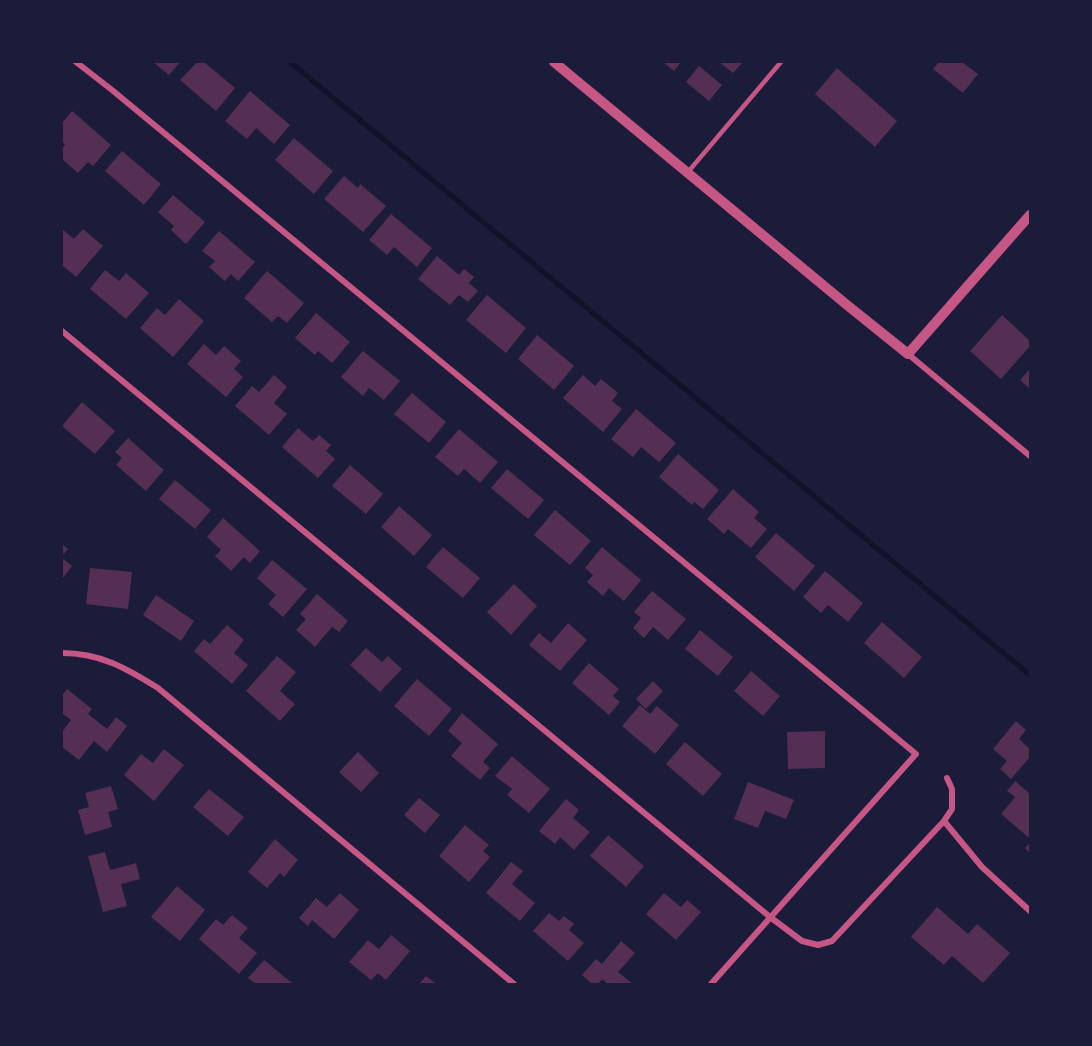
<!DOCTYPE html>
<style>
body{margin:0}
#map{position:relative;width:1092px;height:1046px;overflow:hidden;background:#1b1b3a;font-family:"Fira Sans Condensed",sans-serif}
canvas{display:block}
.frame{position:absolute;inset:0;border:63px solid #1b1b3a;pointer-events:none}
</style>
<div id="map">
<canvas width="1092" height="1046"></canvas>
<div class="frame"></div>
</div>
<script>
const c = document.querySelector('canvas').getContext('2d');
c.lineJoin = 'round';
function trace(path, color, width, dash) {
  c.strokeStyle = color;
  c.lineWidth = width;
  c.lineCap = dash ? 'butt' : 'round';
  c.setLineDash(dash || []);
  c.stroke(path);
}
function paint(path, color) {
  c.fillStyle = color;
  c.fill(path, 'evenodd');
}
trace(new Path2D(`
 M290 62 1030 675`), '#12122b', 5);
paint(new Path2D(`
 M153 62H180L169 75Z
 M197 62H204L235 88 216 111 180 80Z
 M663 62H681L674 71Z
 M719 62H743L733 73Z
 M939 62H962L978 74 963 93 933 69Z
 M699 66 722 85 709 101 686 82Z
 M837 68 897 121 875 147 815 94Z
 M250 91 290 125 274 144 256 128 247 139 225 121Z
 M72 111 111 145 93 166 88 162 78 173 62 159V149L65 145 62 141V123Z
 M294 138 333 171 314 194 275 160Z
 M122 151 161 184 144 205 105 171Z
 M344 176 358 188 360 184 386 206 363 232 324 199Z
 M173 195 205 222 186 244 171 230 174 226 158 212Z
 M391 214 432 248 417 267 394 247 387 255 369 240Z
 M62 229 74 239 83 229 103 246 76 277 62 265Z
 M219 231 255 262 238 281 231 274 225 281 209 267 215 261 202 251Z
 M437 256 459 275 464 269 474 277 469 283 478 291 468 302 459 295 450 305 418 279Z
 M105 270 119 281 126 273 149 293 126 319 90 289Z
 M267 271 304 303 287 323 278 316 272 322 244 298Z
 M487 295 526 328 506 353 466 320Z
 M179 299 204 321 173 357 140 328 157 308 165 315Z
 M316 313 350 342 332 363 318 351 315 355 295 338Z
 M1002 315 1030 341V346L1001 379 970 351Z
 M537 335 574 366 554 390 518 359Z
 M204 344 216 355 224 346 241 361 234 369 243 377 226 397 187 364Z
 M363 351 400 381 384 400 369 388 363 396 341 377Z
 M1030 369V389L1020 380Z
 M274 375 287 387 274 403 287 414 269 435 235 406 252 386 259 392Z
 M583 375 595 386 601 379 618 393 612 401 622 409 603 432 563 398Z
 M412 393 446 422 429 443 394 414Z
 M82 402 115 431 95 454 62 426Z
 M636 409 676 443 659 462 641 447 633 457 611 439Z
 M298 428 313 441 319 435 331 445 326 451 335 459 318 478 282 447Z
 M459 429 498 462 480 483 464 469 458 476 435 457Z
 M128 438 164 470 146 491 116 465 122 458 115 452Z
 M678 454 719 490 703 509 694 502 692 505 659 477Z
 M350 465 383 494 366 514 332 486Z
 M507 469 544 500 528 519 491 488Z
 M175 480 211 510 195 529 159 499Z
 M733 489 759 512 754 518 767 529 751 548 728 529 724 534 707 519Z
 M399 506 432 535 414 556 381 527Z
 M555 510 591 541 570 565 534 535Z
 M223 518 260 551 250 563 244 557 231 571 215 556 221 550 207 537Z
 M776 533 815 566 794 591 755 557Z
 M62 544 68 549 62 556Z
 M443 547 480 578 463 598 426 567Z
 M602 547 641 580 624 601 609 588 603 596 587 582 593 575 585 568Z
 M62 558 72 566 62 579Z
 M272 560 307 589 283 617 268 604 276 595 257 578Z
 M90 568 132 572 128 609 86 604Z
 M825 571 863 603 848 622 828 605 821 613 803 597Z
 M514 584 537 606 511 635 487 612Z
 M652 591 686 619 668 640 653 627 644 638 633 628 641 618 634 612Z
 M317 594 348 621 339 632 332 627 315 647 296 630 306 619 300 614Z
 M156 595 194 621 181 641 143 615Z
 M882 622 922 657 904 678 864 643Z
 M568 623 587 640 560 671 529 645 539 633 551 643Z
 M227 625 244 640 234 653 248 665 232 684 194 651 204 639 210 644Z
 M700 630 733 657 718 676 685 649Z
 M366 648 382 662 388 656 402 669 380 692 350 665Z
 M277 656 296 672 280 691 295 704 280 721 246 691Z
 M589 663 619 689 613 696 620 702 609 715 572 683Z
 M751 671 780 696 763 716 734 691Z
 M417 679 452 709 429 736 394 706Z
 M653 681 663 691 646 709 636 699Z
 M67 689 92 709 88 714 107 729 116 717 127 726 107 752 94 741 79 760 62 747V732L71 720 62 713V696Z
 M640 705 650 714 657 706 679 725 655 754 622 726Z
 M462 713 498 744 483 762 490 768 480 780 451 756 462 743 448 731Z
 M1016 721 1026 730 1019 739 1030 749V757L1011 779 1000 769 1007 761 993 749Z
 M825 731V768L788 769 787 732Z
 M685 742 722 774 703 796 666 764Z
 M164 749 184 765 154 801 124 775 141 754 153 763Z
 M358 752 379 773 361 792 339 772Z
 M512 756 550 789 529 813 507 795 512 789 495 776Z
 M1015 781 1030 794V818L1029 820 1030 822V834L1028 837 1001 814 1015 797 1007 791Z
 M748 782 794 800 786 819 765 811 758 828 734 819Z
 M111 786 118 809 108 812 112 827 85 835 78 810 89 807 85 793Z
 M209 789 244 817 228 836 193 807Z
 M419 798 440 815 425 833 404 815Z
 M566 799 579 810 573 818 590 832 574 850 560 837 555 844 539 831Z
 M465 825 489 845 483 851 490 857 469 882 439 856Z
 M608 835 644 866 626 887 590 856Z
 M275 839 298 860 284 877 280 873 267 888 248 872Z
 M1030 842V854L1025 848Z
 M105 852 110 870 136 863 140 879 121 884 127 906 103 912 88 856Z
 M511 862 523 871 512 884 535 903 520 921 486 893Z
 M177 886 205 910 180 941 151 917Z
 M340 893 359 910 334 939 312 920 308 926 299 918 316 898 327 907Z
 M664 893 681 907 687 900 701 912 676 940 646 914Z
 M937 907 968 934 977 924 1010 953 983 983 952 956 944 965 911 937Z
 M549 913 559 921 564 916 574 924 569 930 584 943 568 961 533 931Z
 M232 915 248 928 239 938 257 953 239 974 199 939 216 919 223 925Z
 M391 935 410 951 386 980 378 973 371 980 349 962 368 940 379 949Z
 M621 941 635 953 618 972 633 984H608L602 979 598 984H592L582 975 596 959 602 964Z
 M264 960 293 984H256L248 978Z
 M426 976 437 984H419Z`), '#542f53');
trace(new Path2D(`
 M688 172 781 62`), '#c65784', 4.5);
trace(new Path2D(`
 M76 62 112 90 916 754 711 984
 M62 331 770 917 802 941 818 945 832 941 944 821 952 809V789L947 778
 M908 354 1030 456
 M62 653C100 653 126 668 158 688L514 984
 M944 821 982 867 1030 911`), '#c65784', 6);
trace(new Path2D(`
 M554 62 847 305 908 354 1030 215`), '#c65784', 10);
</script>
